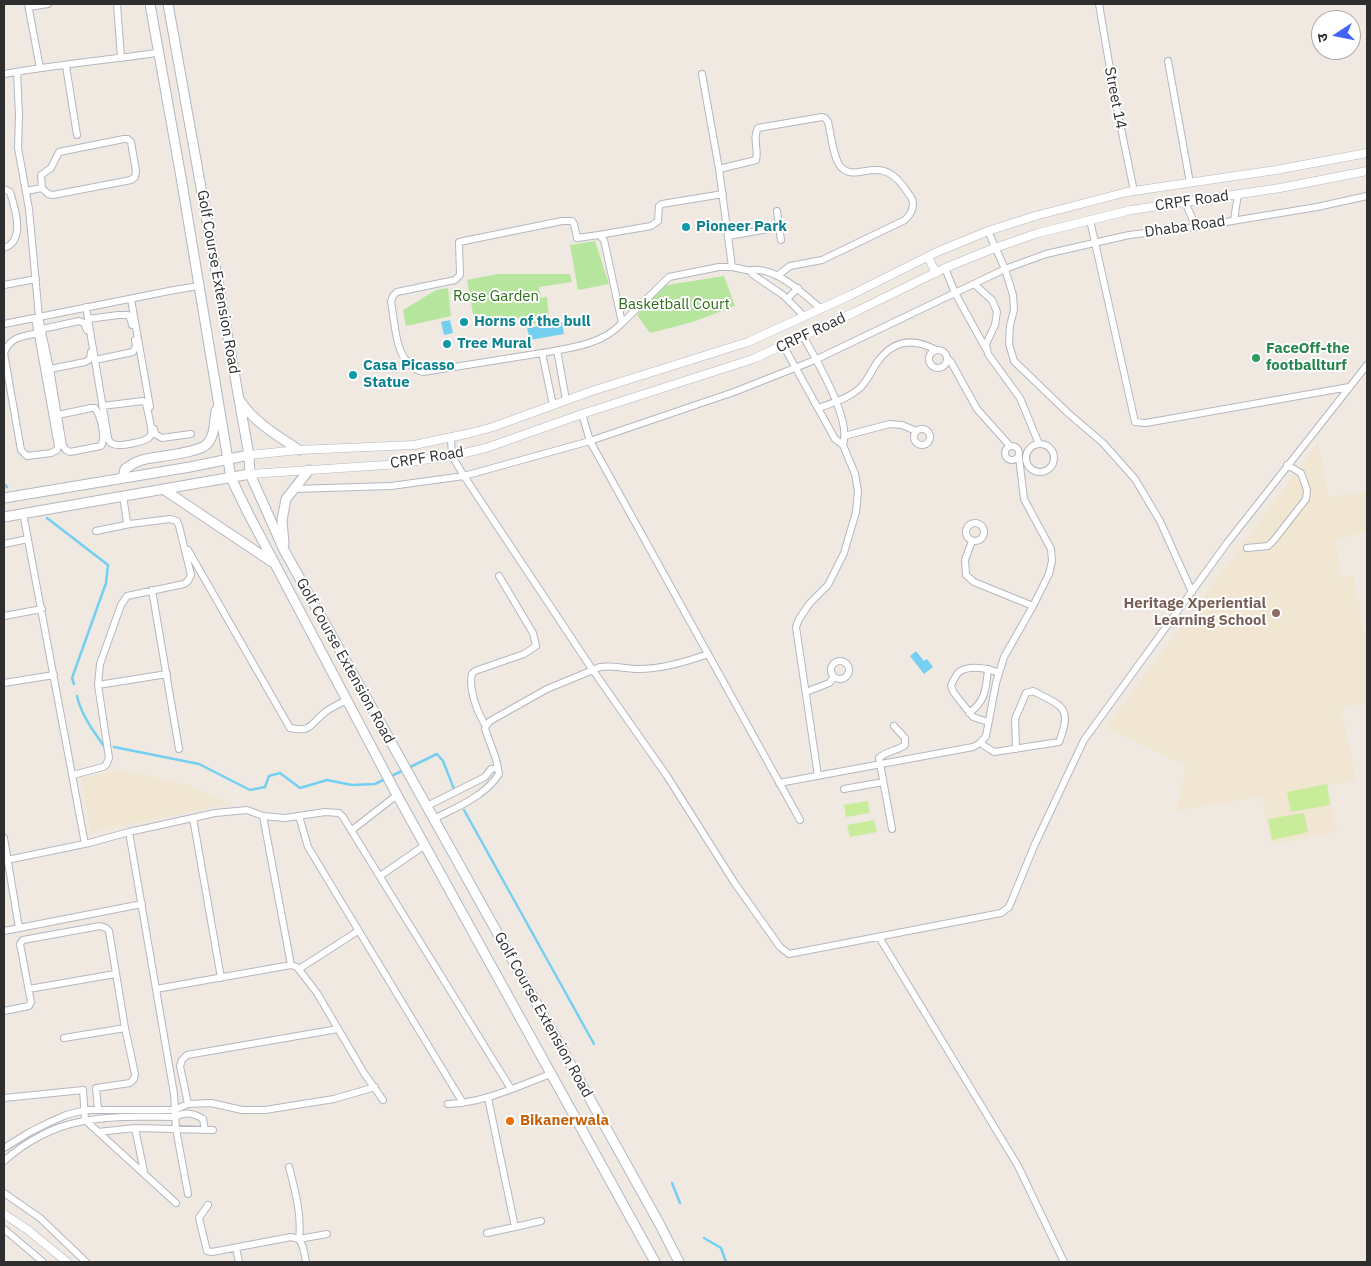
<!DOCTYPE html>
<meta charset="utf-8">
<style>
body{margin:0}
#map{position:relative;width:1371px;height:1266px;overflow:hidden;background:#efe9e1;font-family:"IBM Plex Sans","Noto Sans Devanagari",sans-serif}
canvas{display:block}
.frame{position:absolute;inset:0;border:5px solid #2e2e2e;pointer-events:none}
.north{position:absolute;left:1311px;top:10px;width:50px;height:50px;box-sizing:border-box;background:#fff;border:1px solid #ababab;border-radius:50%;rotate:259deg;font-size:14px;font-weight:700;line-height:20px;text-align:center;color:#2e2e2e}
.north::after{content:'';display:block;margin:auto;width:18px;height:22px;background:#4264fb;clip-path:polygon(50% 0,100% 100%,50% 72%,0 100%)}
</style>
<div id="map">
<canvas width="1371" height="1266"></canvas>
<div class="frame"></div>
<div class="north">उ</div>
</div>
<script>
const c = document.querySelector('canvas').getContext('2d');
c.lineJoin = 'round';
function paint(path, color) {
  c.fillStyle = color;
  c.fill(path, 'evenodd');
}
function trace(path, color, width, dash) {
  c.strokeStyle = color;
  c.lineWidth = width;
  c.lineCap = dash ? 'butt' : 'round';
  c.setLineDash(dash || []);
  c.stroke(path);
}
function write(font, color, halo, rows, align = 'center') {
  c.font = font + ' "IBM Plex Sans",sans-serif';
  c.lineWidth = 4;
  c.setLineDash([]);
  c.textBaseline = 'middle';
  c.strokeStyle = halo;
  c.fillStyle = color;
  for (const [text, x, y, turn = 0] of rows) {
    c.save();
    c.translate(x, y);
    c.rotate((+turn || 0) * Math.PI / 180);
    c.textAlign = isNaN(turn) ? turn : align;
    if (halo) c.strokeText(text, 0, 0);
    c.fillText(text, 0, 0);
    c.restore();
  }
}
paint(new Path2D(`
 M1318 443 1329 498 1367 491V532L1335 539 1342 578 1353 575 1367 647V703L1341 708 1356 780 1328 785 1337 832 1271 844 1262 796 1176 811 1186 765 1106 728Z
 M120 770 185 784 229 804 91 832 81 778Z`), '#f0e6d1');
paint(new Path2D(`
 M595 241 609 284 578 290 570 245Z
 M497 274H570L572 282 539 287 541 298 547 297 549 318 539 323 528 325 516 317 484 321 473 314 467 280Z
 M724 276 735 306 693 322 650 333 637 315 661 286Z
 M448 288 451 316 406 326 403 310 436 290Z`), '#b6e59e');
paint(new Path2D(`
 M1327 784 1330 805 1291 812 1287 792Z
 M868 801 870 813 846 817 844 805Z
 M1304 813 1308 832 1272 840 1268 819Z
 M874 820 877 832 850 837 847 825Z`), '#c9ec9a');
paint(new Path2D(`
 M450 320 453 333 444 335 441 322Z
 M562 322 564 334 530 340 527 328Z
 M916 651 924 661 927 659 933 667 924 674 910 656Z`), '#75cff0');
trace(new Path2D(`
 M4 484 7 487
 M47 518 108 565 106 583 72 678 74 684
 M77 696C81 714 93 731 104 746
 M114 747 199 764 250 790 265 787 269 776 280 773 300 788 327 780 352 785 375 784 437 754 443 761 454 789
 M464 810 594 1044
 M672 1183 680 1203
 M704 1238 721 1248 726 1262`), '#75cff0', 2.5);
const minor = new Path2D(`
 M28 4 40 68
 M117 4 121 58
 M1099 4 1116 104 1134 191
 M29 7 48 4
 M1168 61 1190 183
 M66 66 77 135
 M17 72 19 115 18 148 29 209 39 317 50 369 63 446 66 450 70 452 101 446C106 438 101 416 95 408H91L58 415
 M4 74C55 65 106 60 157 53
 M702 74 719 169 732 267
 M719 169 756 160C759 149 752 138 758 128L822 117 825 118 828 122C831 133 833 159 841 167 857 184 879 153 903 186 906 190 909 194 912 199 915 207 911 214 905 220L822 260 790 266 777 276
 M4 189 10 192C15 208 26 241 4 248
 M26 191 42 188 48 194 53 195 131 180 135 177 136 171 131 142 128 139H124L59 152 51 168 41 175 42 188
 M1185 202 1196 227
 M777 211 781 240
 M1090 220 1135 422 1146 423 1349 387
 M1234 220 1238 194
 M988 231 1005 269 1013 295 1014 310 1010 325 1009 344 1014 361 1068 413 1103 443 1135 479 1160 521 1192 592
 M599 235 651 226 658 221 659 206 662 204 723 194
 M729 236 779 227
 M945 268 955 293 986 349
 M974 284 992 300 997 312 995 325 986 344 988 354 1020 398 1039 444
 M4 285 36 279
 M131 299 150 407
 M787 299 798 288
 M86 307 108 438C109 441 110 443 113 444 119 447 148 442 151 435 153 429 147 410 146 403L143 401 102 406
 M804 316 783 295 752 274V270C776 267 804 294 821 309
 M35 318 58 446 57 450 51 453 27 456 21 450 4 353C11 336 22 337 38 333
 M88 319 118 315H128L131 320 132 325
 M622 323 669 277 719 267H732L751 271
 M4 324 174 290 199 286
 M42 329 79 321 84 323 87 330
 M803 336C816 360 852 419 843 445
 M783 345 835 439 843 445 855 474 858 491 856 512 844 553 828 585 810 603 799 619 796 627 818 776
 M557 350 566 400
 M929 359a9 9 0 1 1 18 0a9 9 0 1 1-18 0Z
 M542 353C570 348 602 345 622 323L604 240 599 235 577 238 574 224 572 221H562L459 242 460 275 455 280 397 292 393 296 391 302C396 327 394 364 423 372L542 353 553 405
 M947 358 951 362 977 409 1010 446
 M95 360 133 352 136 346 135 340
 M50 369 85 362 90 359 91 352
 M819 408C832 403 850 398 861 387 867 381 871 372 876 364 892 340 912 337 936 350
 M582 414 590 441 800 820
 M154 429 155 434 162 438 191 434
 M914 437a8 8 0 1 1 16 0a8 8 0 1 1-16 0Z
 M844 436 890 424 902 425 916 431
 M451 438 452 456 464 476 592 669 667 776 734 882 780 947 789 954 1001 913 1009 907 1035 844 1084 740 1227 543 1367 365
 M1026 458a14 14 0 1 1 28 0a14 14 0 1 1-28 0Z
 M1005 453a7 7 0 1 1 14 0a7 7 0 1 1-14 0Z
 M294 489 391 486 464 476 590 441 734 392 815 360 1005 269 1046 254 1129 235 1196 227 1317 207 1367 196
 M23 513 85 844
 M966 532a9 9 0 1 1 18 0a9 9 0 1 1-18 0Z
 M96 531 130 524
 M972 541 965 560 966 575 974 582 1033 606
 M4 544 28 539
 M1247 548 1268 546 1274 540 1306 499 1307 490 1301 473 1287 465
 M188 550 290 728C311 732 309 726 323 714 329 708 339 704 347 700
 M152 590 179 749
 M4 616 42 609
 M831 670a9 9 0 1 1 18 0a9 9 0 1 1-18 0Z
 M4 683 54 675
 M98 685 167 674
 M806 692 829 683 834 677
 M969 713C986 701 986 688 988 669
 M988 722 973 717 954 693 951 686C953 681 955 676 959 672 969 665 988 668 999 673
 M486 726C478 714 468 689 472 674L475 671 524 654 536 646 533 633 499 576
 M980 743 994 752 1059 742C1073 707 1062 706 1033 691L1026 693 1015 719 1016 749
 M73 775 103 767 106 765 109 758 98 685 100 664 121 605 127 596 184 584 188 581 191 575 179 526 177 521 170 519 130 524 127 522 123 496
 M779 783 973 747 980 743 986 736 996 683 1004 657 1033 606 1049 574 1052 561 1051 549 1024 499 1019 457
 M844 789 883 782
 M427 806 485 777 491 769 497 768
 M263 816 291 965
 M299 816 308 847 463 1103
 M193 818 221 978
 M434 819C457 807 485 796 499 774L496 759 485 729 486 726 490 721 547 689 600 667C613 665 626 669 639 669 662 669 686 662 708 654
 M892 829 879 758C886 751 897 751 905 745V738L894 726
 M352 830 397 795
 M129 832 174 1094 176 1129 188 1194
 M4 838 19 928
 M7 860 89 843 129 832 215 813 247 810 263 816 285 818 325 812 339 813 343 817 511 1089
 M380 876 425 845
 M4 931 142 904
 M879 937 1018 1166 1064 1262
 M299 969 358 931
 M29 989 115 974
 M156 989 291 965 297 967 317 993 364 1073 383 1100
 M4 1011 29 1006 31 1002 20 944 23 940 100 926 106 928 109 931 125 1028 135 1074 134 1079 130 1083 96 1088 98 1109
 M64 1038 125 1028
 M4 1098 83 1090 85 1120 176 1203
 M188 1104 180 1066 182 1060 187 1055 338 1029
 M448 1104C484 1103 518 1086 551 1074
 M135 1128 144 1172
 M98 1132 135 1128 213 1130
 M4 1148 30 1132 48 1123 66 1115 85 1110H174L188 1104 211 1103 242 1110H265L334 1099 375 1087
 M4 1161C24 1143 52 1127 79 1122 109 1115 144 1117 175 1117 185 1111 194 1113 203 1119L205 1130
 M289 1167C295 1190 302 1215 299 1239L327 1234
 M4 1193 40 1218 86 1262
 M208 1205 199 1218 207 1251 212 1252 291 1237 299 1239 303 1247 306 1262
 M515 1227 541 1221
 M4 1229 43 1262
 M487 1233 515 1227 488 1098
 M236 1248 239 1262`);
const tertiary = new Path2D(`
 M928 257 936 273
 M249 455 299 450 414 445 471 433 493 427 592 391 748 342 851 295 937 252 988 231 1035 216 1127 192 1276 170 1367 153
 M250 474 386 465 452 456 486 448 582 414 753 359 855 312 945 268 992 249 1038 233 1131 210 1280 188 1367 171
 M4 1214 28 1230 67 1262`);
const secondary = new Path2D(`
 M150 4 181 177 231 478 248 513 397 795 655 1262
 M168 4 249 455 250 474 284 550 659 1223 679 1262
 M241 402C255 423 278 436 299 450
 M123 478 125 469C132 464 138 460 146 459 159 456 199 453 207 444 215 436 214 422 216 411L218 408
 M163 489 272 562
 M4 498 190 467 249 455
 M4 517 250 474
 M284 544 282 520 286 499 309 470`);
trace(minor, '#b4b7c1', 8);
trace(tertiary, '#b4b7c1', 9);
trace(secondary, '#b4b7c1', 11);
trace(minor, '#fff', 6);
trace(tertiary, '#fff', 8);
trace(secondary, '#fff', 9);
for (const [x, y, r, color] of [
 [686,227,5,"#0f9aa8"],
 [464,322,5,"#0f9aa8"],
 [447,344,5,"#0f9aa8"],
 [1256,358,5,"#2e9e5b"],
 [353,375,5,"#0f9aa8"],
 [1276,613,5,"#8d6e63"],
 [510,1121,5,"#e8710a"]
]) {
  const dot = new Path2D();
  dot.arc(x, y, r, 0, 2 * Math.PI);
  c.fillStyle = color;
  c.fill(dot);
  trace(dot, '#fff', 2);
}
write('15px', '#2e2e2e', '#fff', [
 ["Street 14",1115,98,79],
 ["CRPF Road",1192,201,-8],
 ["Dhaba Road",1185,227,-8],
 ["Golf Course Extension Road",218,282,80],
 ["CRPF Road",811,333,-25],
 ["CRPF Road",427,458,-9],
 ["Golf Course Extension Road",345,661,61],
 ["Golf Course Extension Road",543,1015,61]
]);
write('bold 15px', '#0d838f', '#fff', [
 ["Pioneer Park",696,227],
 ["Horns of the bull",474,322],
 ["Tree Mural",457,344],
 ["Casa Picasso",363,366],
 ["Statue",363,383]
], 'left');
write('15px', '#2c6e1b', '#fff', [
 ["Rose Garden",496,297],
 ["Basketball Court",674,305]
]);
write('bold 15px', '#27864d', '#fff', [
 ["FaceOff-the",1266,349],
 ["footballturf",1266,366]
], 'left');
write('bold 15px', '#785e54', '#fff', [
 ["Heritage Xperiential",1266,604],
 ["Learning School",1266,621]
], 'right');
write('bold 15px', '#c56008', '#fff', [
 ["Bikanerwala",520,1121]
], 'left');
</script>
